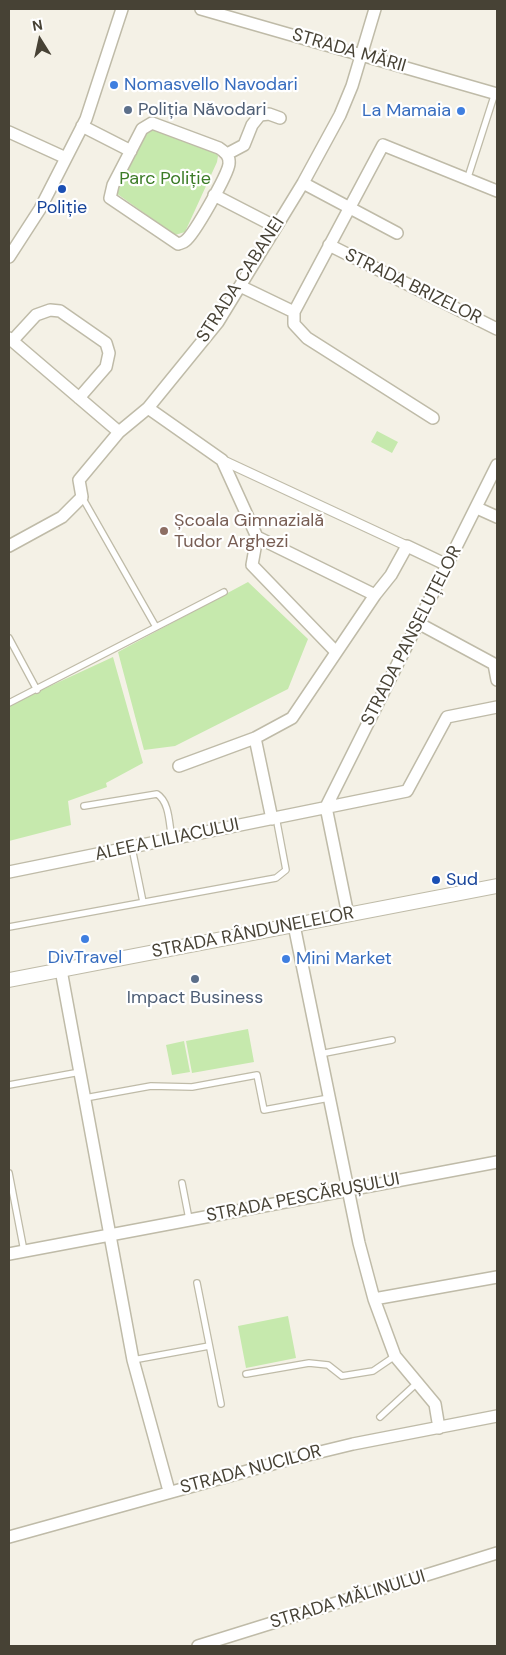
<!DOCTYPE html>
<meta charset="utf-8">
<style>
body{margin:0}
#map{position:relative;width:506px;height:1655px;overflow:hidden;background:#f4f1e6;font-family:"DM Sans",sans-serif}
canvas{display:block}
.frame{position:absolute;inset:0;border:10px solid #474235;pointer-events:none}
.north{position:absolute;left:15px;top:15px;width:50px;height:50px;-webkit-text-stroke:4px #fff;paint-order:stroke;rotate:350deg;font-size:14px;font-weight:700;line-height:20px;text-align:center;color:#474235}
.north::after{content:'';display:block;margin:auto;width:18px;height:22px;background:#474235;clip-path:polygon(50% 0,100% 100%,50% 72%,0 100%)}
</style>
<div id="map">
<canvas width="506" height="1655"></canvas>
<div class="frame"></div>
<div class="north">N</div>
</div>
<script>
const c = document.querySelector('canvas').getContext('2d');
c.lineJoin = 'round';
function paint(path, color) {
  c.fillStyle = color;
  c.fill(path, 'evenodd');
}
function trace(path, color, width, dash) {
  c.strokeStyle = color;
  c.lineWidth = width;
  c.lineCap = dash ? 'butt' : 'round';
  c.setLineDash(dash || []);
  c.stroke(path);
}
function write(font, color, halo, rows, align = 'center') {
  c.font = font + ' "DM Sans",sans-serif';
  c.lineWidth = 4.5;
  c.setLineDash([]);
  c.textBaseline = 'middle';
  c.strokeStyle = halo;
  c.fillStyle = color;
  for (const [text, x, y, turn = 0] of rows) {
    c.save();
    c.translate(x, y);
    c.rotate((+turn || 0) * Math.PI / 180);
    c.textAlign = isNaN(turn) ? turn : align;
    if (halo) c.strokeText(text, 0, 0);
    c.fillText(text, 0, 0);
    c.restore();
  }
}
paint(new Path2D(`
 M150 127 214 151 218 156 217 162 185 232 175 235 116 193 115 188 145 130Z
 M377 431 398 442 392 453 371 442Z
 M248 582 308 639 288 689 175 746 144 750 118 652Z
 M113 657 143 763 106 783 107 787 68 801 71 825 9 841V705Z
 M248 1029 254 1062 192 1073 186 1041Z
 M184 1041 190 1072 172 1075 166 1045Z
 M288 1316 296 1358 246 1368 238 1326Z`), '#c6e9ad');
const service = new Path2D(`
 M468 177 495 93
 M82 497 156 627
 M9 638 37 690
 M9 703 224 592
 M84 806 157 794C170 802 169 825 172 839
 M132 848 143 902
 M9 927 276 878 286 870 276 817
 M320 1054 392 1040
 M9 1085 80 1072
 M85 1098 151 1086 192 1087 257 1075 264 1110 329 1098
 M9 1173 24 1251
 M182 1183 189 1219
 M197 1283 221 1404
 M133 1360 209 1346
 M246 1374 309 1363 328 1365 342 1376 373 1371 395 1356
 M380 1417 417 1383`);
const pedestrian = new Path2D(`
 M222 460 407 546`);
const minor = new Path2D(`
 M201 9 497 94
 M152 123 219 148C225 152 230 156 229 164 228 174 194 235 185 241 183 243 181 243 178 244L110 198 113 185 142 129Z
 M82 126 131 151
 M9 132 66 158
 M227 154 244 145 252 125 260 115 269 114 280 118
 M303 183 397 233
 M214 195 276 227
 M329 245 497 329
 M9 257 40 209 86 119 122 9
 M240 286 294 312V324L307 338 433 418
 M294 312 383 145 497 191
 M9 338 119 432
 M13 340 36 315 50 310 60 311 106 343 109 353 106 367 79 398
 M148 408 222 460 257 537 375 595 391 575 407 546 447 565
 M477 508 497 517
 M257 537 252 565 336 652
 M9 546 62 517 82 497 79 480 119 432 148 408 218 322 303 183 340 115 352 86 375 9
 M418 623 494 664 497 680
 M255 738 272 819
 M179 766 255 738 292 718 375 595
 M326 807 497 465
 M326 807 348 915
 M9 872 407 791 447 717 497 707
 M294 925 359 1243 374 1299 395 1356 435 1404 439 1428
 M61 970 133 1360 169 1491
 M9 1254 497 1162
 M374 1299 497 1277
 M9 1537 287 1460 353 1444 497 1416
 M198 1646 497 1553`);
const tertiary = new Path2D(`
 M9 980 497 886`);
trace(service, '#bfbba8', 8);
trace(pedestrian, '#bfbba8', 11);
trace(minor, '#bfbba8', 14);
trace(tertiary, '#bfbba8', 16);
trace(service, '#fff', 5.5);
trace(pedestrian, '#fff', 9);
trace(minor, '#fff', 11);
trace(tertiary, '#fff', 14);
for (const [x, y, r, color] of [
 [114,85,5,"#3f7fe0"],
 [128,110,5,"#5c6f8a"],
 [461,111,5,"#3f7fe0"],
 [62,189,5,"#1a4fb4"],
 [164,531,5,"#8d6e63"],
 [436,880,5,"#1a4fb4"],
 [85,939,5,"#3f7fe0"],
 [286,959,5,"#3f7fe0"],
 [195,979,5,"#5c6f8a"]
]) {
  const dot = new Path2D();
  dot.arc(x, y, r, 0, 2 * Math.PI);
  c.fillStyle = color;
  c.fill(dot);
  trace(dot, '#fff', 2);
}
write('18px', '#474235', '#fff', [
 ["STRADA MĂRII",349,51,16],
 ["STRADA CABANEI",241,280,-57],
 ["STRADA BRIZELOR",413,287,26],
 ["STRADA PANSELUȚELOR",412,636,-63],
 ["ALEEA LILIACULUI",167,840,-12],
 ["STRADA RÂNDUNELELOR",253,933,-11],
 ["STRADA PESCĂRUȘULUI",303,1198,-11],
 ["STRADA NUCILOR",251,1470,-15],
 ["STRADA MĂLINULUI",348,1600,-17]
]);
write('18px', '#366cbe', '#fff', [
 ["Nomasvello Navodari",124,85],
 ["La Mamaia",451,111,"right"],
 ["DivTravel",85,958,"center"],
 ["Mini Market",296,959]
], 'left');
write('18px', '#4e5e75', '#fff', [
 ["Poliția Năvodari",138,110],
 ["Impact Business",195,998,"center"]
], 'left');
write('18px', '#3b7b26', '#fff', [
 ["Parc Poliție",165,179]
]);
write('18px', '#164399', '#fff', [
 ["Poliție",62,208],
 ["Sud",446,880,"left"]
]);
write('18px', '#785e54', '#fff', [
 ["Școala Gimnazială",174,521],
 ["Tudor Arghezi",174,542]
], 'left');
</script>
